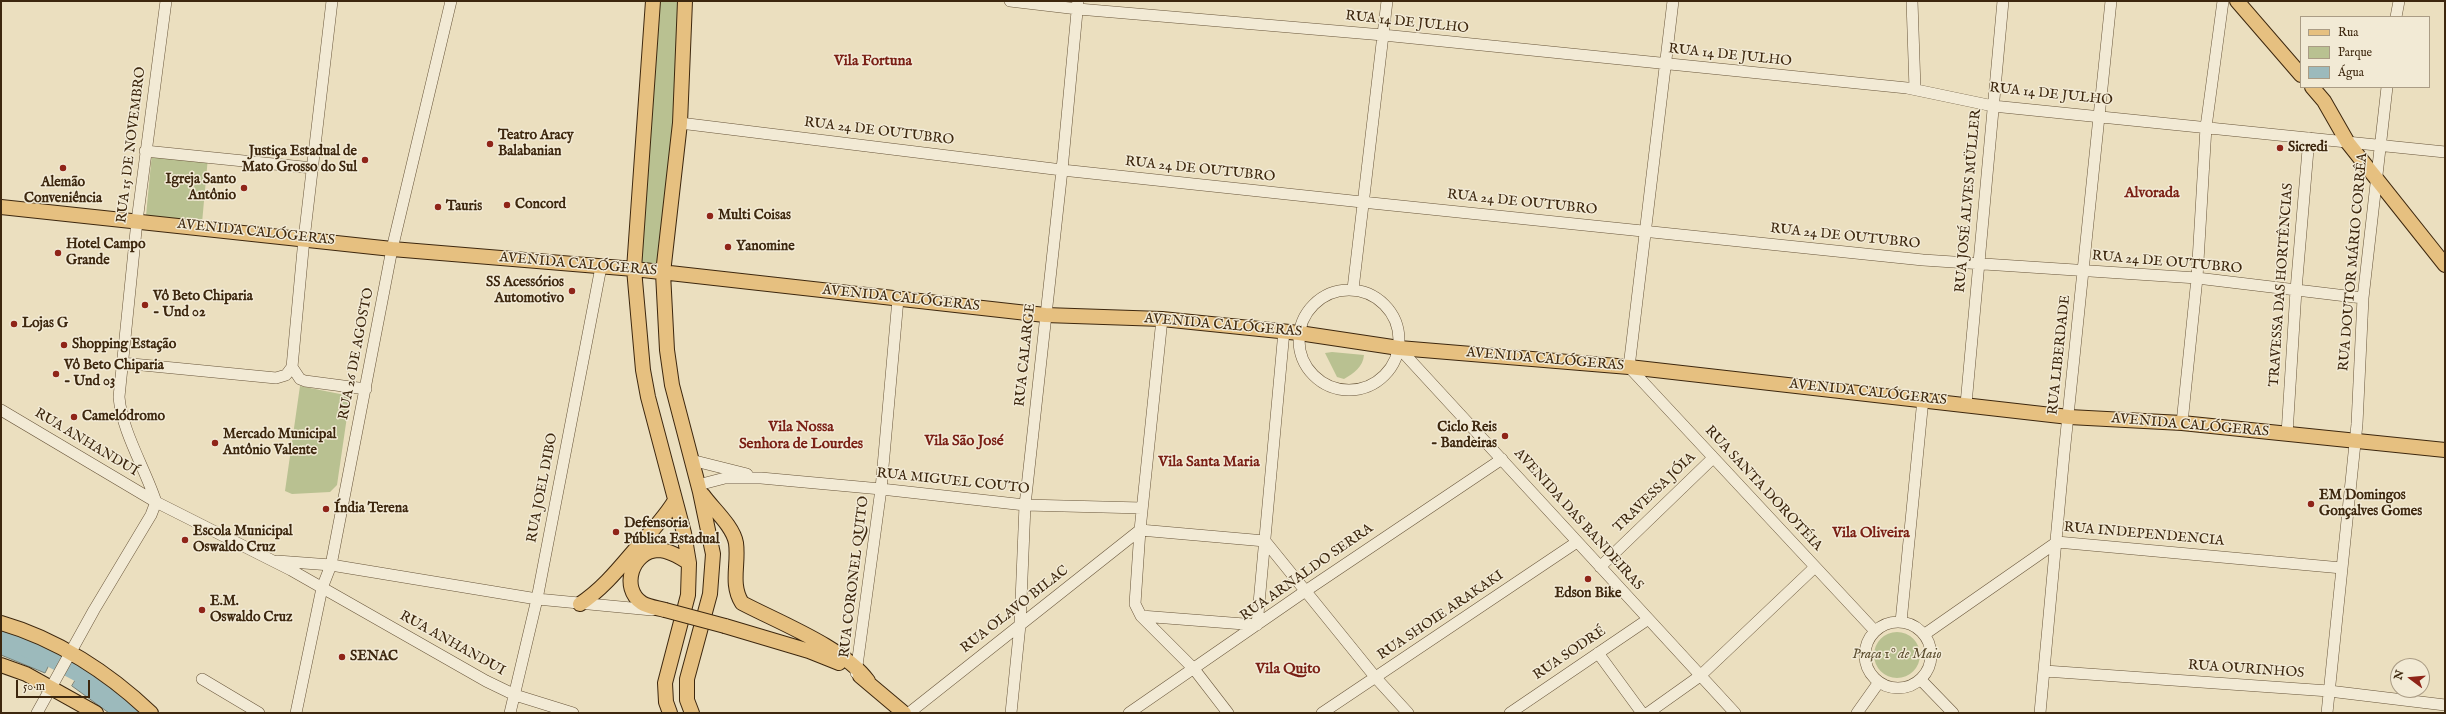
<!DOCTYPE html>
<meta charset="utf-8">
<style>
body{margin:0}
#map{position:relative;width:2446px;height:714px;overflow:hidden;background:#ebdfbf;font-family:"IM FELL English",serif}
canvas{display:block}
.frame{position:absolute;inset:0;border:2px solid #3d270e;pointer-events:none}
.legend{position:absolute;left:2300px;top:16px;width:130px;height:72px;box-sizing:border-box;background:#f2ead5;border:1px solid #aa9c85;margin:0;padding:5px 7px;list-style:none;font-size:12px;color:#3d270e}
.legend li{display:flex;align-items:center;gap:8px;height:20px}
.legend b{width:20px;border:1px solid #aa9c85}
.north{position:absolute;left:2390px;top:658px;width:40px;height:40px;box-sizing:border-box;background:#f2ead5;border:1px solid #aa9c85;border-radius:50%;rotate:286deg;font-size:11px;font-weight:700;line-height:16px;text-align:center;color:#3d270e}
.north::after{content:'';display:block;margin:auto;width:14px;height:18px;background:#8f2418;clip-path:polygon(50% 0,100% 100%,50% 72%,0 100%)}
.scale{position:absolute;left:16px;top:680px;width:74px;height:18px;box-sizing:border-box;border:2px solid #3d270e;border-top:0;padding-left:5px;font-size:12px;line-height:14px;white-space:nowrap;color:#3d270e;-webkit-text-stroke:3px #f2ead5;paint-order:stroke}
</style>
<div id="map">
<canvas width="2446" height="714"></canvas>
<div class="frame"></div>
<ul class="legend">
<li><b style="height:5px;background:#e6c080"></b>Rua</li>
<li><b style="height:11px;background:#b9c191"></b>Parque</li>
<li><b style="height:11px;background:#9cbabc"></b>Água</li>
</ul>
<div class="north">N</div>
<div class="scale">50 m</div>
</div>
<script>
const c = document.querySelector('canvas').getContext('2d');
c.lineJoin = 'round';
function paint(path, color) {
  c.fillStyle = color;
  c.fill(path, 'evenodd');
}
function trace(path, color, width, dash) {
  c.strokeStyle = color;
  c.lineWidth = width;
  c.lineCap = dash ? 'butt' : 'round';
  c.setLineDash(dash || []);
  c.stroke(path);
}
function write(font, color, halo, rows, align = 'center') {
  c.font = font + ' "IM FELL English",serif';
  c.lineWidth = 3;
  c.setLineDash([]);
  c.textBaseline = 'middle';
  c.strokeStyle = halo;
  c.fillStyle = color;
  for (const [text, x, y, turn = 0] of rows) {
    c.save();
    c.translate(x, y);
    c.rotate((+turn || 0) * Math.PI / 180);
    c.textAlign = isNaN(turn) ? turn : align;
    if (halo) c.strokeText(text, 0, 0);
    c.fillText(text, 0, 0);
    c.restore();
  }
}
paint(new Path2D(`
 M653 1H685L663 273 634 269Z
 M152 153 208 157 202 223 146 216Z
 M1332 352 1364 355C1363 367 1354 373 1344 379L1337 377 1325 353Z
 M300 386 350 396 337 485 330 492 292 494 285 491Z
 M1874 655a23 23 0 1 1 46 0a23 23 0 1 1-46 0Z`), '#b9c191');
const water = new Path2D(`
 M1 631 55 653 45 673 1 655Z
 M83 668 102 677 146 713H109L72 686Z`);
paint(water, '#9cbabc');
trace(water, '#767f76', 1);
trace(new Path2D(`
 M1 638 49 657 79 673`), '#9cbabc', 18);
const minor = new Path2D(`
 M332 1 304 239 292 367 300 379 305 381 366 389
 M1010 1 1078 9 1383 35 1907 88 1993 106 2445 152
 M1673 1 1629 367 1875 631
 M1912 1 1915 89
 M2396 17 2399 1
 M680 123 1062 170 1362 202 1923 260 2197 278 2363 298
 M145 151 313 168
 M1353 289 1387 1
 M1299 340a50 50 0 1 1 100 0a50 50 0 1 1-100 0Z
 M1162 319 1140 530 1135 604 1141 616 1194 669 1228 713
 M1399 348 1735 713
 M122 363 276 378 286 375 292 367
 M1966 404 2003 1
 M1 410 156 502 291 570 486 681 515 695 573 713
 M2182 423 2197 278 2206 127 2223 1
 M2287 434 2296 290 2309 138
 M691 460 747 474
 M698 485 725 478H761L881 489 1025 505 1142 508
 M156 502C145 468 122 432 119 397L137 221 166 1
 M1140 530 1265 541 1376 678 1408 713
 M277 561 331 565 537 599 652 610
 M1600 567 1713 458
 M1141 616 1257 625 1284 331
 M1865 655a33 33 0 1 1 66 0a33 33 0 1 1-66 0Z
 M1901 622 1923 399
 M1925 634 2057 542 2342 568
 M1598 653 1642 713
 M2045 671 2329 691 2445 705
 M856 673 881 489 898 299
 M202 679 259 713
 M1921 680 1953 713
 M37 713 94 610 151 515 156 502
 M296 713 322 588 331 565 392 249 451 1
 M510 713 537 599 601 267
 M909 713 1140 530
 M1011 713 1020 625 1025 505 1062 170 1078 1
 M1129 713 1304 592 1502 459
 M1322 713 1577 542
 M1510 713 1647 620
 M1648 713 1700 676 1815 567
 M1857 713 1879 682
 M2040 713 2064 454 2111 1
 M2327 713 2357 424 2363 298 2387 87`);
const major = new Path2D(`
 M653 1 634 269 643 370 648 397 684 533 689 563 688 595 665 683 666 702 670 713
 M685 1 680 123 663 273 667 350 672 385 700 492 713 554 710 594 687 679V700L692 713
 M2237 1 2301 75
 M2312 87 2324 101 2348 143 2445 265
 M1 207 392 249 634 269 1045 315 1162 319 1299 333 1399 348 1629 367 2069 417 2182 423 2445 450
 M703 495C713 509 733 526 736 543 739 564 730 584 742 603 780 623 843 647 868 681
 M580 604C604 588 620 567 639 545 652 531 664 518 674 502
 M665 610C658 608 648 607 642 603 620 588 632 551 658 550 669 550 680 557 689 563
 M1 623C57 639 109 673 151 713
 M725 626 809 651 839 663
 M1 665 26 674 96 713
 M860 676 904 713`);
trace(minor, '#68553a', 12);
trace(major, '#3d270e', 16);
trace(minor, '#f2ead5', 11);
trace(major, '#e6c080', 14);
const majorBridge = new Path2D(`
 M665 610 725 626`);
trace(majorBridge, '#3d270e', 16, []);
trace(majorBridge, '#e6c080', 14);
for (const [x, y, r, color] of [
 [490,144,4,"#8f2418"],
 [2280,148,4,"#8f2418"],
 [365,160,4,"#8f2418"],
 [63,168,4,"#8f2418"],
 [244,188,4,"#8f2418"],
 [507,205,4,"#8f2418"],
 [438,207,4,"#8f2418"],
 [710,216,4,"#8f2418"],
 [728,247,4,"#8f2418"],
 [58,253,4,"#8f2418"],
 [572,291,4,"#8f2418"],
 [145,305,4,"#8f2418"],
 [14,324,4,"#8f2418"],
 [64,345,4,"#8f2418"],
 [56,374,4,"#8f2418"],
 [74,417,4,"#8f2418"],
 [1505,436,4,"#8f2418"],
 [215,443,4,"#8f2418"],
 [2311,504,4,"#8f2418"],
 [326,509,4,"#8f2418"],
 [616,532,4,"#8f2418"],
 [185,540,4,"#8f2418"],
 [1588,579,4,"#8f2418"],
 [202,610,4,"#8f2418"],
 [342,657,4,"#8f2418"]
]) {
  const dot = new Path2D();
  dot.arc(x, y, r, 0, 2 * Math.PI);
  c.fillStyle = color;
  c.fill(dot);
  trace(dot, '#f2ead5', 1.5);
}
write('14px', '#3d270e', '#f2ead5', [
 ["RUA 14 DE JULHO",1407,23,6],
 ["RUA 14 DE JULHO",1730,56,6],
 ["RUA 14 DE JULHO",2051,95,6],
 ["RUA 24 DE OUTUBRO",879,132,7],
 ["RUA 15 DE NOVEMBRO",132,145,-83],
 ["RUA 24 DE OUTUBRO",1200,170,6],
 ["RUA JOSÉ ALVES MÜLLER",1969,201,-85],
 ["RUA 24 DE OUTUBRO",1522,203,6],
 ["AVENIDA CALÓGERAS",256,233,6],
 ["RUA 24 DE OUTUBRO",1845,237,6],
 ["RUA DOUTOR MÁRIO CORRÊA",2354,262,-85],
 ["RUA 24 DE OUTUBRO",2167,263,5],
 ["AVENIDA CALÓGERAS",578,265,5],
 ["TRAVESSA DAS HORTÊNCIAS",2282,285,-86],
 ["AVENIDA CALÓGERAS",901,299,6],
 ["AVENIDA CALÓGERAS",1223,326,5],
 ["RUA 26 DE AGOSTO",357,354,-79],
 ["RUA CALARGE",1026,355,-84],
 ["RUA LIBERDADE",2060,355,-84],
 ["AVENIDA CALÓGERAS",1545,360,5],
 ["AVENIDA CALÓGERAS",1868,393,6],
 ["AVENIDA CALÓGERAS",2190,426,5],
 ["RUA ANHANDUÍ",86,443,31],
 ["RUA MIGUEL COUTO",953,482,6],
 ["RUA JOEL DIBO",543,488,-79],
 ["RUA SANTA DOROTÉIA",1763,489,47],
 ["TRAVESSA JÓIA",1655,493,-44],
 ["AVENIDA DAS BANDEIRAS",1578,520,48],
 ["RUA INDEPENDENCIA",2144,535,5],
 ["RUA ARNALDO SERRA",1307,573,-35],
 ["RUA CORONEL QUITO",855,577,-83],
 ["RUA OLAVO BILAC",1015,610,-38],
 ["RUA SHOIE ARAKAKI",1441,616,-34],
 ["RUA ANHANDUI",452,644,29],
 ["RUA SODRÉ",1570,654,-34],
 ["RUA OURINHOS",2246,670,4]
]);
write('bold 14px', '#3d270e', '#f2ead5', [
 ["Teatro Aracy",498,136],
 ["Balabanian",498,152],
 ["Sicredi",2288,148],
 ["Justiça Estadual de",357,152,"right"],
 ["Mato Grosso do Sul",357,168,"right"],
 ["Igreja Santo",236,180,"right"],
 ["Antônio",236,196,"right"],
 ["Alemão",63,183,"center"],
 ["Conveniência",63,199,"center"],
 ["Concord",515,205],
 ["Tauris",446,207],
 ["Multi Coisas",718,216],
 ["Hotel Campo",66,245],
 ["Grande",66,261],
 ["Yanomine",736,247],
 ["SS Acessórios",564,283,"right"],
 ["Automotivo",564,299,"right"],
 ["Vô Beto Chiparia",153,297],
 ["- Und 02",153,313],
 ["Lojas G",22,324],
 ["Shopping Estação",72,345],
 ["Vô Beto Chiparia",64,366],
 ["- Und 03",64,382],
 ["Camelódromo",82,417],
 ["Ciclo Reis",1497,428,"right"],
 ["- Bandeiras",1497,444,"right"],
 ["Mercado Municipal",223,435],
 ["Antônio Valente",223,451],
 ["EM Domingos",2319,496],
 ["Gonçalves Gomes",2319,512],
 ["Índia Terena",334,509],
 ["Defensoria",624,524],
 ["Pública Estadual",624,540],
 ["Escola Municipal",193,532],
 ["Oswaldo Cruz",193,548],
 ["Edson Bike",1588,594,"center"],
 ["E.M.",210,602],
 ["Oswaldo Cruz",210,618],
 ["SENAC",350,657]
], 'left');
write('italic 14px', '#5c4e2f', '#f2ead5', [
 ["Praça 1º de Maio",1897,655]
]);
write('bold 15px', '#7a1f14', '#f2ead5', [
 ["Vila Fortuna",873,62],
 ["Alvorada",2152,194],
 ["Vila Nossa",801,428],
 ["Senhora de Lourdes",801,445],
 ["Vila São José",964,442],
 ["Vila Santa Maria",1209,463],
 ["Vila Oliveira",1871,534],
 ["Vila Quito",1288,670]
]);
</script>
